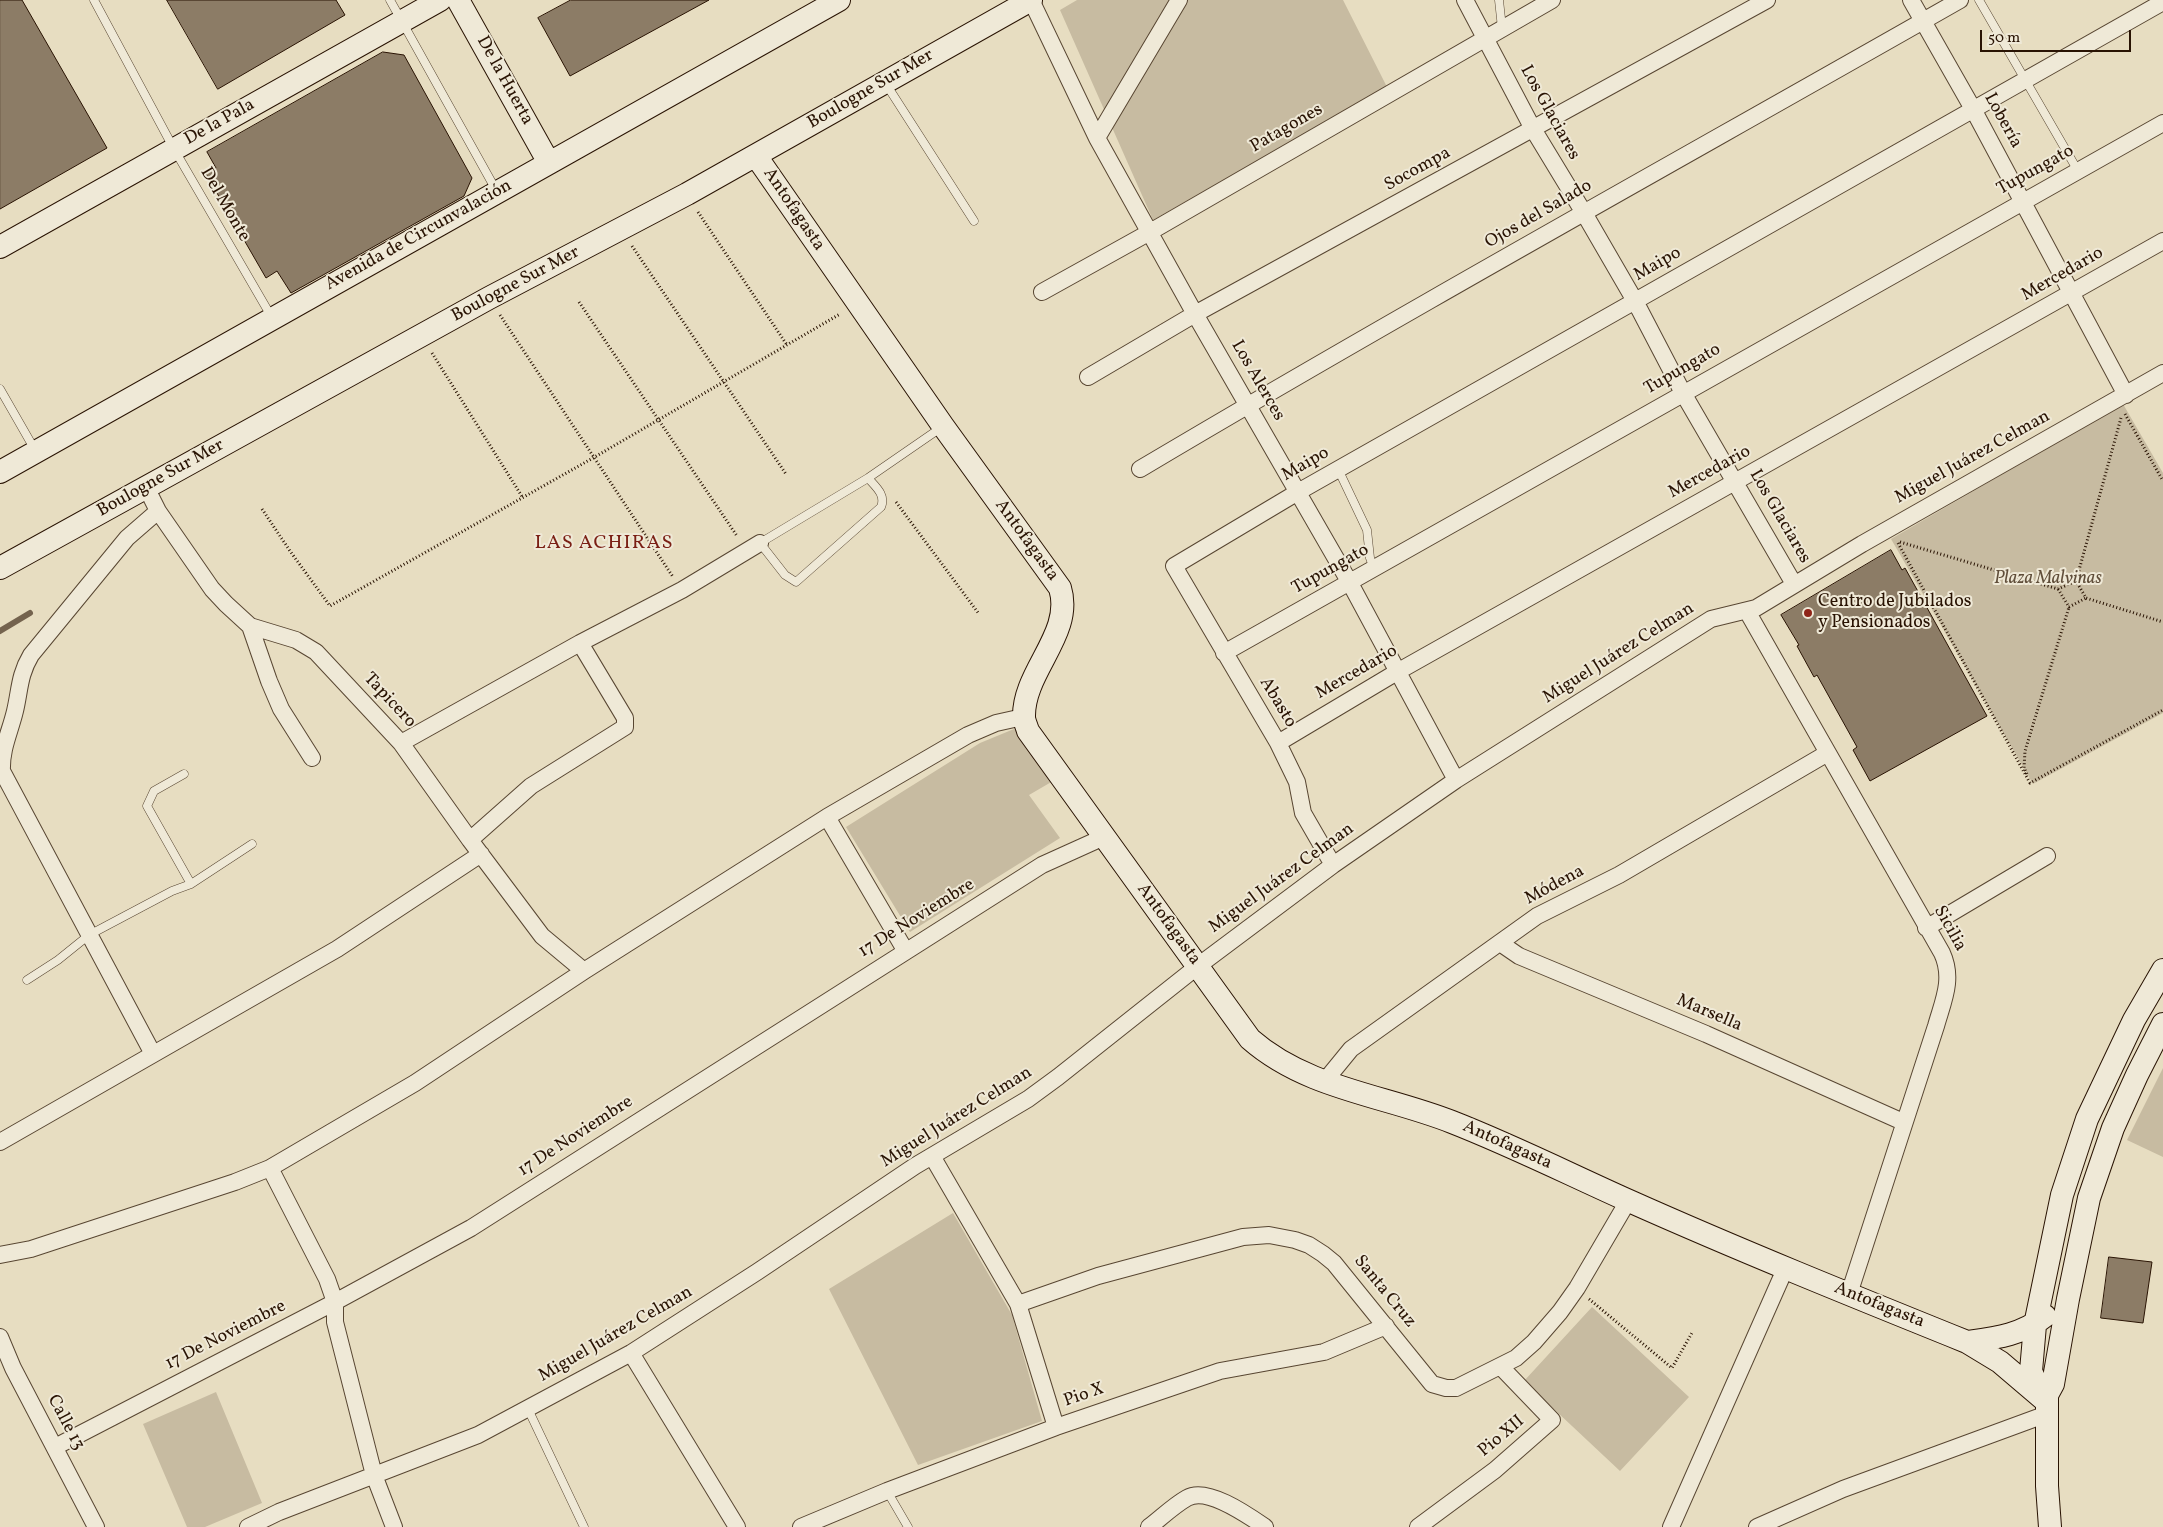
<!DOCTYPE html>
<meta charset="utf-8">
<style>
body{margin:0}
#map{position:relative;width:2163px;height:1527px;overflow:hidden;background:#e7ddc1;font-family:Vollkorn,serif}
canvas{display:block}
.scale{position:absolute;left:1980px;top:30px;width:151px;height:22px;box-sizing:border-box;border:2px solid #291303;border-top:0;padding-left:6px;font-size:15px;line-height:18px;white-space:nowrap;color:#291303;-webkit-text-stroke:4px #efe9d7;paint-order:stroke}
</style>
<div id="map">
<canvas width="2163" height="1527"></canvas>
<div class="scale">50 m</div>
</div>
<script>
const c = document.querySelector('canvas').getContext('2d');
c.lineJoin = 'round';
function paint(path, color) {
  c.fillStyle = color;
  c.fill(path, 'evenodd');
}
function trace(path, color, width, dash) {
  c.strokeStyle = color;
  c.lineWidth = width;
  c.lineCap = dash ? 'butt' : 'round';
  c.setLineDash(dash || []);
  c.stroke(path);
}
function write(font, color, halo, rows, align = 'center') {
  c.font = font + ' Vollkorn,serif';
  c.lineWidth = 4;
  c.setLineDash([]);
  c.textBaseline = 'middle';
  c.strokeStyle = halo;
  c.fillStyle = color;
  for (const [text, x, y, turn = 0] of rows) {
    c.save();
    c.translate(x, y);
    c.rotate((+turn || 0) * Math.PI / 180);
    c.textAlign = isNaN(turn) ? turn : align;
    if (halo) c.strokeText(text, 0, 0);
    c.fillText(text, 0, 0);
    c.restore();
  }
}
paint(new Path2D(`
 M1077 0H1343L1387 87 1153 220 1060 10Z
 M2123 404 2163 473V713L2033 784 1891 539Z
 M1014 729 1053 781 1029 795 1060 838 910 932 846 827 980 743Z
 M2163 1068V1157L2127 1140Z
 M953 1213 1012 1315 1042 1421 918 1465 829 1289Z
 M1592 1307 1689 1397 1620 1471 1524 1381Z
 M216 1392 262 1503 205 1527H187L143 1424Z`), '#c7bba1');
trace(new Path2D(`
 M0 631 30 613`), '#74634e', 6);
const building = new Path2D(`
 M0 0H22L107 148 0 209Z
 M167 0H336L345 15 218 89Z
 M571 0H709L570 76 538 18Z
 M383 52 404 55 472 178 464 196 291 293 277 271 266 278 206 174 216 168 207 152Z
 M1891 550 1902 570 1905 568 1987 716 1870 781 1853 750 1857 747 1817 675 1814 677 1797 646 1799 645 1781 615Z
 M2109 1257 2152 1262 2143 1323 2101 1318Z`);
paint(building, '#8c7c66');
trace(building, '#291303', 1);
const lane = new Path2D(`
 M94 0 174 149 271 316
 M390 0 496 190
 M1499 0 1502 28
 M1979 0 2078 171
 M886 84 974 221
 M0 389 35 450
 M1338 469 1367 530 1370 558 1374 569
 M868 478C876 487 886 495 881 507L796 582 785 575 760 543 868 478 942 427
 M184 774 154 791 147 806 191 884
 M27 980 58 960 89 935 172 891 191 884 252 844
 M528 1409 584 1527
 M887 1491 908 1527`);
const street = new Path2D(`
 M1031 0 1097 138 1195 314 1350 583 1456 780
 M1465 0 1533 129 1584 213 1635 301 1683 393 1794 584
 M1911 0 1973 109 2126 395
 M1097 138 1179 0
 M1042 292 1150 232 1552 0
 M1088 377 1195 314 1767 0
 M1140 469C1411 308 1686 156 1960 0
 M146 487 158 511 212 589 226 604 250 626 296 640 316 652 401 743 470 840 542 936 584 971
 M1747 611 1942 953C1954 979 1943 1001 1936 1026L1849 1294
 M250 626 269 681 281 709 312 758
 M1224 653 2163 123
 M401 743 580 643 682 590 760 543
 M1278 743 1397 672 2163 241
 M827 817 905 950
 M470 840 531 786 625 727V718L580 643
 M1333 865 1303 813 1297 782 1278 743 1174 566 1298 492 2163 2
 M1926 928 2047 856
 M1500 943 1519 956 1706 1034 1903 1122
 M153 1054 2 771C1 749 10 732 15 711 20 690 19 675 31 655L127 538 158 511
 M1324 1082 1351 1049 1537 916 1619 875 1826 754
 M0 1142 337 949 481 854
 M932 1156 1018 1304 1056 1427
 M270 1168 327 1279 335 1302V1322L374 1475 394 1527
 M0 1255 31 1249 235 1182 270 1168 415 1083 584 971 827 817 968 735 996 723 1023 717
 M1018 1304 1098 1276 1243 1237 1269 1235 1295 1240 1309 1245 1323 1254 1334 1263 1432 1384 1446 1388H1456L1516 1358 1534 1342 1560 1312 1577 1288 1628 1201
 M0 1337 13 1368 96 1527
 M631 1353 737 1527
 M55 1447 335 1302 471 1228 1042 865 1104 837
 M248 1527 279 1512 478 1435 631 1353 757 1272 915 1166 1028 1099 1058 1077 1198 966 1333 865 1456 780 1711 619 1756 608 1862 544 2163 373
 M801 1527 887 1491 1056 1427 1220 1371 1324 1352 1386 1326
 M1149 1527C1161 1518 1173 1506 1187 1498 1207 1486 1249 1516 1265 1527
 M1418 1527 1495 1470 1552 1420 1501 1367
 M1671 1527 1786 1267
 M1757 1527 1843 1489 2047 1414`);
const secondary = new Path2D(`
 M458 0 549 163
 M756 156 943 426 1060 588C1074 634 1023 671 1024 717 1024 721 1027 727 1028 731L1250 1039C1307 1089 1384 1095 1452 1122 1511 1145 1569 1174 1627 1200 1739 1250 1853 1296 1967 1342L2000 1362 2047 1402
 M0 247 440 0
 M0 472 839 0
 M0 568 489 298 687 194 1031 0
 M1967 1342C1996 1338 2022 1335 2045 1316
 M2046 1394 2036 1383 2031 1371 2035 1325 2062 1195 2087 1119 2134 1020 2163 970
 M2047 1395 2053 1384 2068 1299 2089 1198 2113 1128 2137 1075 2163 1024
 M2047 1395V1486L2050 1527`);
trace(lane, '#584632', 9);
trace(street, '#584632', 18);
trace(secondary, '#291303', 24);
trace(new Path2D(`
 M698 212 787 345
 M632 246 786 474
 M579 302 737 536
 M500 315 673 577
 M432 353 523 498
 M2125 414 2163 481
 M2121 418 2076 581 2086 598 2163 622
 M896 502 979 614
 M262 509 290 551 330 606 593 458 840 314
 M1900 542 2058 589 2076 581
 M1898 543 2030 783 2163 710
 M2058 589 2069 607 2086 598
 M2027 774 2024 768 2025 751 2069 607
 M1589 1299 1672 1368 1693 1331`), '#291303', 3, [1, 2.5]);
trace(lane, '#efe9d7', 8);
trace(street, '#efe9d7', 16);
trace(secondary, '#efe9d7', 22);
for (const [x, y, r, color] of [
 [1808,613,5,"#8f2418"]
]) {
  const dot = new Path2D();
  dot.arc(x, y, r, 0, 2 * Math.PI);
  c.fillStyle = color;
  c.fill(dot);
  trace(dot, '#efe9d7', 2);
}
write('18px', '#291303', '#efe9d7', [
 ["De la Huerta",504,81,61],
 ["Boulogne Sur Mer",871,90,-30],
 ["Los Glaciares",1549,113,61],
 ["Lobería",2002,121,61],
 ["De la Pala",220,123,-29],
 ["Patagones",1287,129,-30],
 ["Socompa",1418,170,-29],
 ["Tupungato",2036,171,-29],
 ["Del Monte",224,205,60],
 ["Antofagasta",793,210,56],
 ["Ojos del Salado",1539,215,-30],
 ["Avenida de Circunvalación",419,236,-29],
 ["Maipo",1658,265,-30],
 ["Mercedario",2063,275,-30],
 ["Boulogne Sur Mer",516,285,-28],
 ["Tupungato",1683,370,-30],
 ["Los Alerces",1257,381,60],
 ["Miguel Juárez Celman",1973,458,-29],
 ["Maipo",1306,465,-30],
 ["Mercedario",1710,473,-29],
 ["Boulogne Sur Mer",161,479,-29],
 ["Los Glaciares",1779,517,60],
 ["Antofagasta",1026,541,54],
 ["Tupungato",1331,570,-29],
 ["Miguel Juárez Celman",1619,654,-32],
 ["Mercedario",1357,673,-30],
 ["Tapicero",389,701,47],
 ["Abasto",1277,703,59],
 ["Miguel Juárez Celman",1282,879,-36],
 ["Módena",1555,886,-28],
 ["17 De Noviembre",917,919,-32],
 ["Antofagasta",1168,925,54],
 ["Sicilia",1949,929,61],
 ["Marsella",1709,1014,23],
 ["Miguel Juárez Celman",957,1118,-32],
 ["17 De Noviembre",576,1137,-33],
 ["Antofagasta",1507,1146,24],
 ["Santa Cruz",1384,1292,51],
 ["Antofagasta",1879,1306,22],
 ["Miguel Juárez Celman",616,1335,-30],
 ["17 De Noviembre",226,1336,-27],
 ["Pio X",1084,1396,-19],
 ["Calle 13",65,1423,62],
 ["Pio XII",1502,1437,-40]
]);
write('italic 18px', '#604e3a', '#efe9d7', [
 ["Plaza Malvinas",2048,580]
]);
write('18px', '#291303', '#efe9d7', [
 ["Centro de Jubilados",1818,603],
 ["y Pensionados",1818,624]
], 'left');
c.letterSpacing = '1px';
write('20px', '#7a1f14', '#efe9d7', [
 ["LAS ACHIRAS",604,544]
]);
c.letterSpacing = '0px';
</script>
